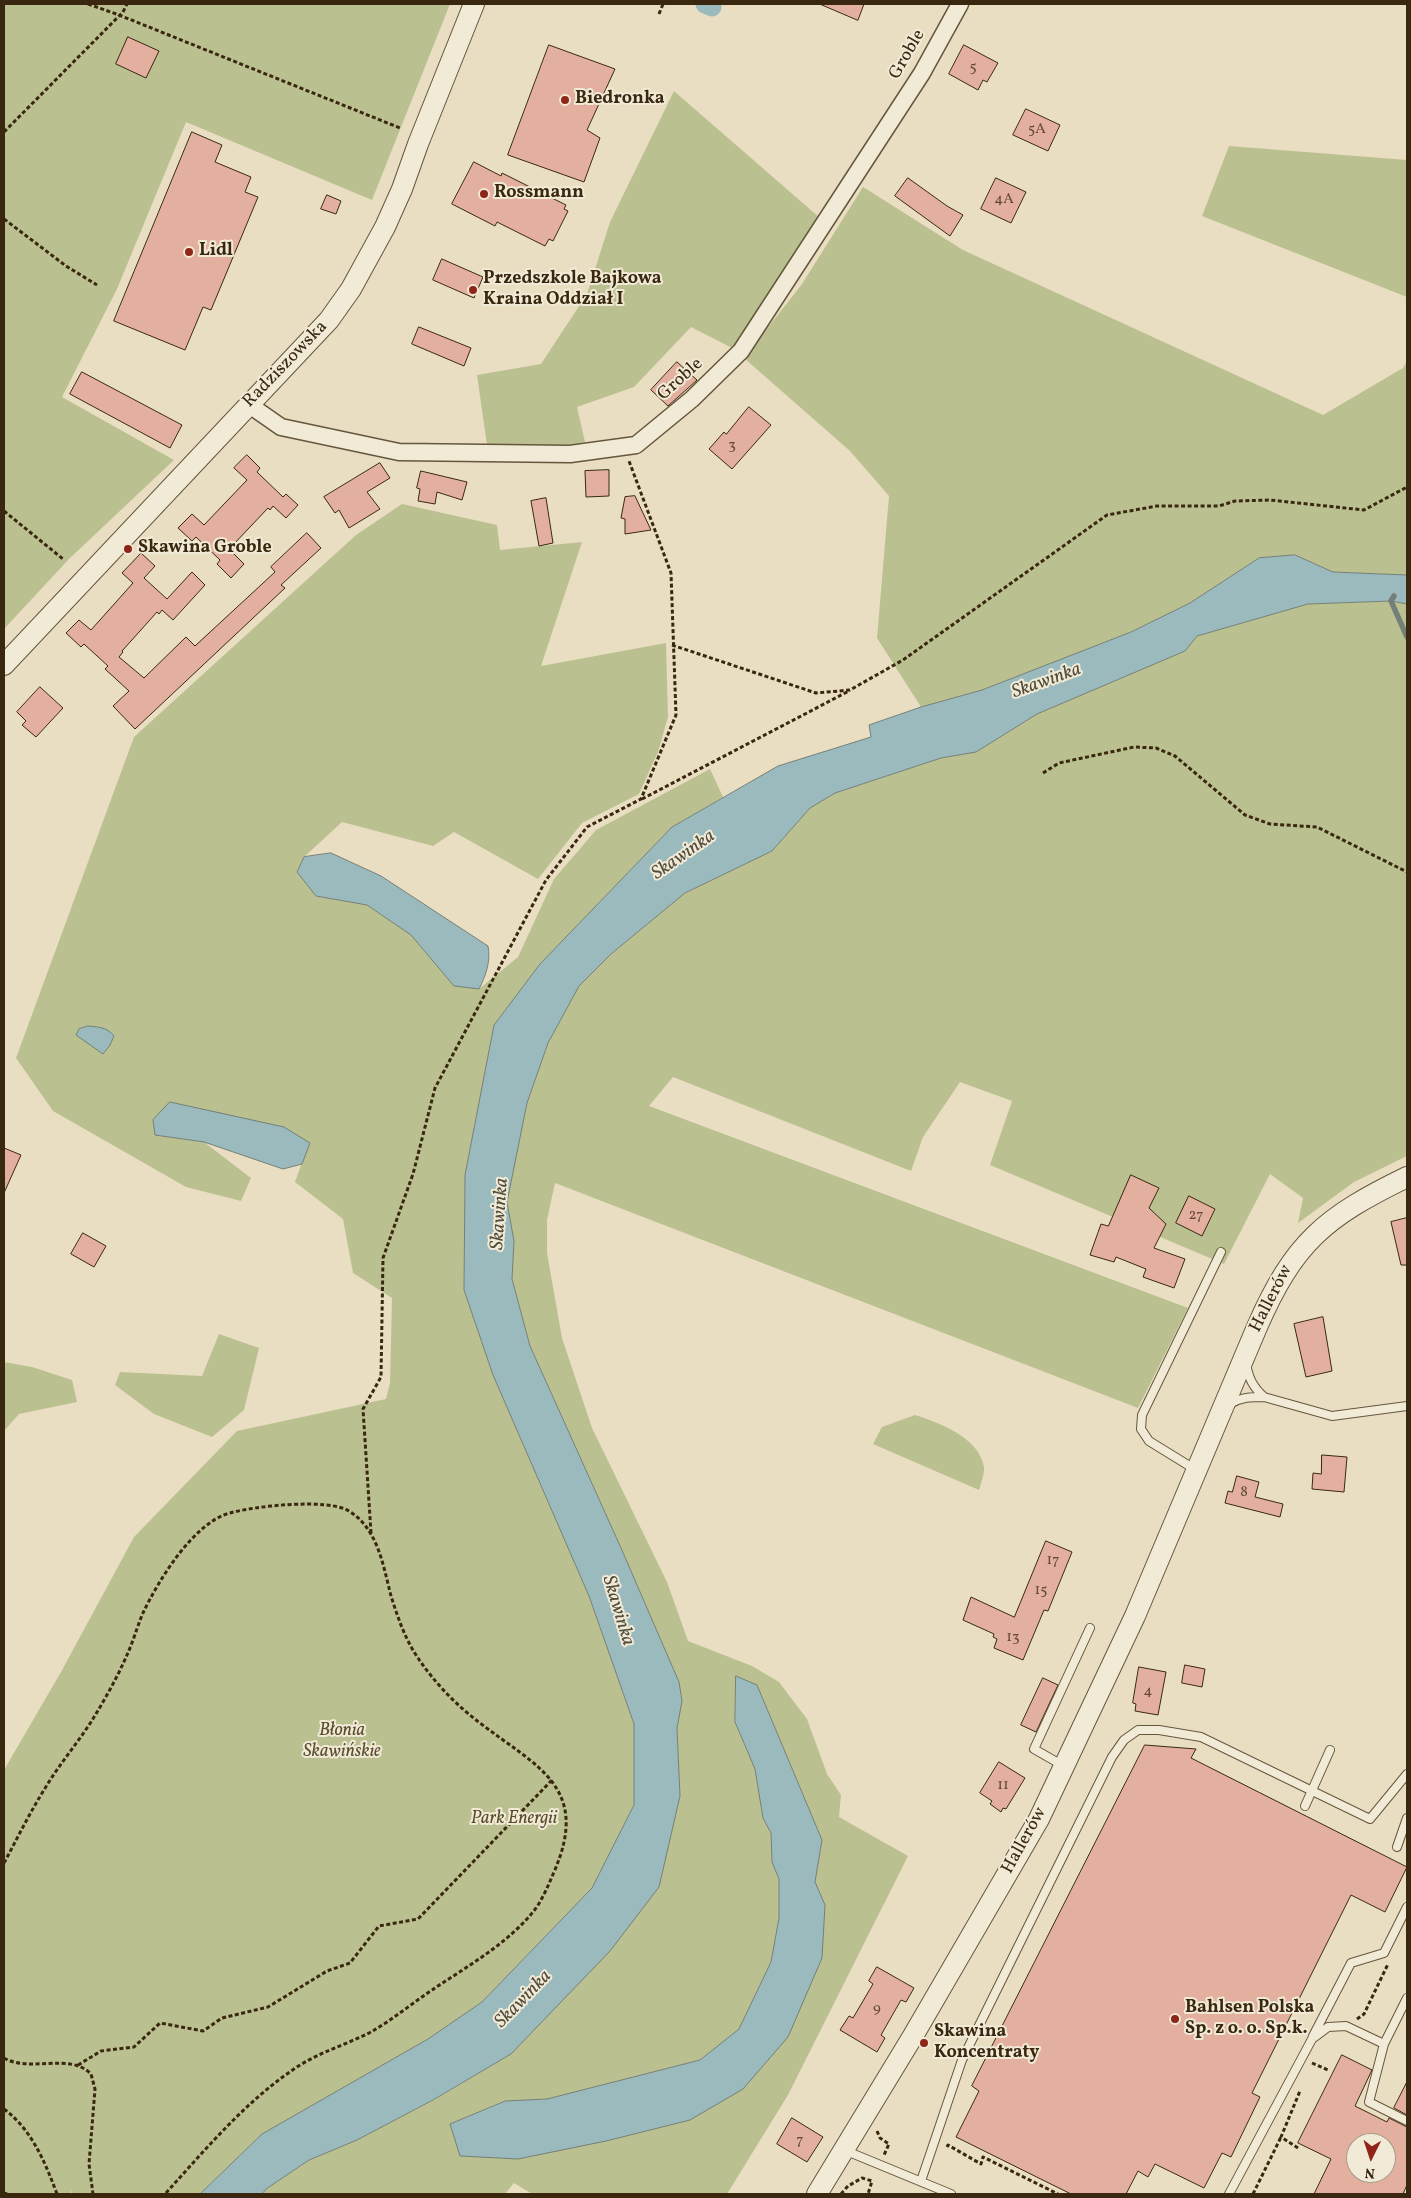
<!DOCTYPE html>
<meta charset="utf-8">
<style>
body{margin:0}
#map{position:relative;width:1411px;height:2198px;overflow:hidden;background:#eadec2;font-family:Vollkorn,serif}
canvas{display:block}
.frame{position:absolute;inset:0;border:5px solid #39280f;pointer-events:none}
.north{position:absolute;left:1346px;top:2133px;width:50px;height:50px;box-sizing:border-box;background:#f1ead7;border:1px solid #a79c87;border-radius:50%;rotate:184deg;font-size:14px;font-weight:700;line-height:20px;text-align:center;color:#39280f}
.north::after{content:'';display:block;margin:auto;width:18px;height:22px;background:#8f2418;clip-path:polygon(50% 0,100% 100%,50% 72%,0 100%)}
</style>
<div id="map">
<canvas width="1411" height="2198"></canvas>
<div class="frame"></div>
<div class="north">N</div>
</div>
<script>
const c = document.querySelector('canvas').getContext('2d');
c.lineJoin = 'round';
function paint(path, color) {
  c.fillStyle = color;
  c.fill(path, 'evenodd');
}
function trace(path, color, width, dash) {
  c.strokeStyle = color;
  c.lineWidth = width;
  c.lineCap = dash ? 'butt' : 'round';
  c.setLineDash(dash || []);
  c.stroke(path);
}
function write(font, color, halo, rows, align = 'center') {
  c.font = font + ' Vollkorn,serif';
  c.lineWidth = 4;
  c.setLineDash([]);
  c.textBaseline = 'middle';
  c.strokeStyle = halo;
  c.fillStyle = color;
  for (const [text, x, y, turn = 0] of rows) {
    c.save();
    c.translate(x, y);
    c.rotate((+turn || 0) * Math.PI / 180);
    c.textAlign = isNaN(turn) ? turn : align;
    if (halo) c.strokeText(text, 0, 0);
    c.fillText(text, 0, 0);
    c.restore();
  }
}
paint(new Path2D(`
 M4 4H450L372 200 186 122 117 289 62 397 174 460 69 559 4 629Z
 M674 91 820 218 734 349 691 327 634 387 577 407 585 442 562 446 487 445 477 375 541 364 587 294 610 222Z
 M1229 146 1407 160V297L1202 216Z
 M863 187 963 250 1323 415 1403 368 1407 361V575L1333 572 1295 555 1259 558 1190 603 1131 632 982 690 921 707 877 638 889 496 850 451 744 358 802 284Z
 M402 504 497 525 500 550 582 542 541 666 666 643 668 717 658 752 639 794 582 823 538 879 454 832 433 846 342 822 304 857 297 872 316 896 367 905 411 935 454 986 479 989 518 957 554 879 596 830 710 769 723 797 672 827 540 964 494 1025 465 1175 464 1290 493 1375 589 1596 634 1724V1805L592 1888 482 2002 428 2039 262 2134 200 2194H72L71 2189V2194H4V1770L61 1672 134 1537 237 1431 386 1399 390 1383 392 1298 353 1273 343 1219 295 1182 309 1143 155 1135 204 1142 251 1178 241 1201 186 1187 53 1111 16 1058 134 737 356 535Z
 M1391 601 1407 604 1406 619 1407 1156 1354 1182 1298 1223 1303 1198 1270 1174 1224 1264 990 1165 1012 1101 960 1082 923 1137 911 1171 673 1077 649 1106 1188 1308 1138 1408 555 1183 547 1220V1253L562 1338 592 1428 667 1582 688 1641 752 1666 779 1682 807 1719 827 1774 841 1795 839 1817 908 1856 788 2095 727 2194H532L514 2183 505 2194H262L266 2189 309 2160 357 2140 434 2100 511 2054 680 1796 677 1728 682 1701 679 1682 621 1548 530 1346 512 1279 514 1241 507 1202 527 1103 548 1043 579 986 611 954 685 893 772 851 810 808 835 793 941 758 976 752 1037 714 1185 651 1197 636 1308 604ZM736 1676 757 1685 822 1840 815 1883 825 1905 689 2120 450 2124 504 2101 547 2099 700 2060 739 2029 771 1962 779 1918V1879L772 1862 771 1833 763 1818 755 1769 735 1722Z
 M219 1334 259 1348 244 1410 212 1437 154 1414 115 1385 120 1372 202 1376Z
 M4 1362 32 1367 72 1380 77 1402 19 1414 4 1431Z
 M915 1415C939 1423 979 1437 984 1467 985 1473 981 1483 979 1490L873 1444 882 1427Z`), '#bbc090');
const water = new Path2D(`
 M1295 555 1333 572 1407 575V604L1391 601 1308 604 1197 636 1185 651 1037 714 976 752 941 758 835 793 810 808 772 851 685 893 611 954 579 986 548 1043 527 1103 507 1202 514 1241 512 1279 530 1346 621 1548 679 1682 682 1701 677 1728 680 1796 659 1887 610 1951 511 2054 433 2100 357 2140 309 2160 266 2189 262 2194H200L262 2134 428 2039 482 2002 592 1888 634 1805V1724L589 1596 493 1375 464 1290 465 1175 494 1025 540 964 672 827 778 766 871 737 869 725 921 707 982 690 1131 632 1190 603 1259 558Z
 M331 853 381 876 488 946C491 961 486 975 479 989L454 986 411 935 367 905 316 896 297 872 304 857Z
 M88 1026C98 1027 107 1027 114 1036L110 1045 103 1054 76 1035 79 1029Z
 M170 1102 284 1127 310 1143 302 1164 283 1169 204 1142 155 1135 153 1120Z
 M736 1676 757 1685 822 1840 815 1882 825 1905 822 1958 788 2037 743 2089 690 2120 606 2141 518 2159 460 2156 450 2124 505 2101 547 2099 700 2060 739 2029 771 1962 779 1918V1879L772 1862 771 1833 763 1818 755 1769 735 1722Z`);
paint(water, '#9bbabd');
trace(water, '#748077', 1);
trace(new Path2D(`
 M1394 596 1391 601 1407 637`), '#748077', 5.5);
trace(new Path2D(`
 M705 4 712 7`), '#9bbabd', 19);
const building = new Path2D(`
 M820 4H864L858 20Z
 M128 37 159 51 146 78 116 64Z
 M549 45 615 69 587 130 600 138 584 182 508 155Z
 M964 45 998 63 987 82 983 80 978 90 949 74Z
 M1026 109 1060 125 1048 151 1013 135Z
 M192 132 222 145 215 162 251 177 245 192 258 197 211 310 203 307 185 350 114 321Z
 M474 162 501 176 502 173 566 205 564 209 568 211 553 241 549 239 545 246 497 222 495 226 452 204Z
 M908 178 947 206 963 215 950 236 895 196Z
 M996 178 1026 192 1011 223 981 209Z
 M327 195 341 201 336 214 321 209Z
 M442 259 483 277 474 298 433 280Z
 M419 327 471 348 464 366 412 344Z
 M677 362 697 380 668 406 651 390Z
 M82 372 182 425 170 448 70 394Z
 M749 407 771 425 732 469 709 449 724 432 726 434Z
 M247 455 260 468 257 472 283 497 286 494 298 505 286 518 273 506 270 510 268 508 232 546 234 548 231 551 244 564 231 578 217 564 220 560 196 537 192 541 178 528 192 514 204 525 247 480 234 468Z
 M380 463 390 478 367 492 380 509 349 528 339 510 335 513 324 497Z
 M609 470V496L586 497 585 471Z
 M421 471 467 482 462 500 437 492 435 504 418 501 420 489 417 488Z
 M635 496 651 530 625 534V519L621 518 625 497Z
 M546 498 553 543 539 546 531 501Z
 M307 533 321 548 281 585 285 588 135 729 113 706 129 691 105 669 108 666 84 644 81 647 66 633 79 620 91 630 133 583 122 573 141 553 155 566 144 578 167 599 192 572 205 585 173 620 162 610 159 614 157 612 122 651 123 652 119 657 144 678 186 637 195 646 275 572 271 567Z
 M40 687 63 708 36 737 22 725 26 721 17 712Z
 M4 1148 21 1155 4 1193Z
 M1131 1175 1159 1188 1149 1208 1166 1224 1154 1248 1185 1259 1174 1288 1143 1277 1146 1269 1116 1257 1114 1262 1090 1255 1101 1224 1108 1226Z
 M1189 1196 1215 1209 1202 1236 1176 1223Z
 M1407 1218V1265H1401L1391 1222Z
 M83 1233 106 1246 94 1267 71 1254Z
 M1323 1317 1332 1371 1306 1377 1294 1324Z
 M1322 1455 1347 1457 1344 1492 1312 1489 1313 1473 1321 1474Z
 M1237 1476 1259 1482 1255 1497 1283 1504 1280 1517 1225 1503 1228 1491 1232 1492Z
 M1046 1541 1072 1552 1048 1611 1044 1610 1023 1660 994 1648 997 1639 993 1637 994 1634 963 1620 971 1597 1014 1617Z
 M1185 1665 1205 1669 1202 1687 1182 1683Z
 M1139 1667 1166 1672 1158 1715 1135 1711 1136 1704 1133 1703Z
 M1043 1678 1058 1685 1036 1732 1021 1725Z
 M1145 1745 1196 1749 1191 1758 1407 1867 1385 1912 1351 1895 1252 2093 1260 2097 1231 2157 1222 2153 1204 2188 1155 2164 1148 2177 1138 2171 1126 2194H1071L956 2137 979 2091 972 2086Z
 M999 1762 1025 1778 1006 1809 1003 1808 1001 1812 990 1804 992 1801 980 1793Z
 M877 1967 914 1988 906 2002 901 2000 881 2035 885 2038 877 2052 840 2030 849 2016 853 2018 873 1984 869 1981Z
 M1342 2055 1372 2070 1355 2106 1387 2122 1389 2118 1407 2127V2185L1403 2194H1314L1331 2159 1298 2143ZM1356 2143H1386V2173H1356Z
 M1407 2082V2115L1394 2108Z
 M792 2118 823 2137 807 2162 777 2144Z`);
paint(building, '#e3b0a0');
trace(building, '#39280f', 1);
const service = new Path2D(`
 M1264 1397 1332 1416 1407 1406
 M1230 1404C1241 1397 1251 1397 1264 1397 1253 1387 1249 1379 1246 1364
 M1196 1470 1149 1441 1141 1429 1142 1415 1221 1252
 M1062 1765 1034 1749 1090 1628
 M1305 1806 1330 1750
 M1397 1847 1407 1818
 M1313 2036 1351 1963 1384 1953 1407 1907
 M1384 2044 1369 2102 1407 2121
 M844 2150 951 2194
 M921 2181 962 2060 1112 1757 1124 1740 1138 1730H1159L1201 1737 1370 1819 1407 1774
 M1229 2194 1312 2039 1328 2027 1346 2026 1384 2044 1407 1998`);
const minor = new Path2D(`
 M248 404 281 427 399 452 570 454 636 445 692 399 741 351 922 73 960 4`);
const tertiary = new Path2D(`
 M4 665 329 320 351 289 385 227 402 189 418 144 474 4
 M817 2194 913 2036 1039 1819 1135 1616 1257 1327C1294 1242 1325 1217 1407 1177`);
trace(service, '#65563c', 10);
trace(minor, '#65563c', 19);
trace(tertiary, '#65563c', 22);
trace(new Path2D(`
 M88 4 119 15 400 128
 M659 14 663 4
 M4 132 123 12 127 4
 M4 219 66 266 97 285
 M4 511 63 559
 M672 645 816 693 850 690 903 660 1107 515 1157 506H1219L1235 501 1270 500 1364 510 1407 487
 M1043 773 1059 763 1134 747 1156 748 1175 756 1245 815 1270 824 1317 827 1407 872
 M642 799 849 691
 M371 1533 363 1409 381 1377 383 1258 413 1174 435 1088 546 880 587 827 641 799 676 715 671 573 629 461
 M4 1863C17 1839 29 1814 44 1790 58 1766 76 1745 91 1722 104 1701 117 1678 127 1655 133 1642 137 1627 143 1613 158 1581 194 1522 230 1513 254 1506 328 1498 349 1511 378 1529 383 1565 391 1596 398 1618 405 1639 418 1658 434 1682 457 1706 480 1723 537 1767 591 1787 554 1872 548 1886 542 1901 533 1912 506 1945 466 1967 432 1990 411 2004 391 2021 369 2033 345 2045 317 2053 294 2069 245 2102 205 2150 165 2194
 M1357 2019 1364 2014 1388 1964
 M4 2058C30 2073 69 2052 91 2074L95 2089 89 2164 93 2194
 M1312 2063 1328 2070
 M78 2065 101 2051 134 2047 160 2023 203 2031 222 2018 268 2007 327 1971 350 1963 379 1926 418 1919 552 1780
 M4 2109C32 2130 45 2162 57 2194
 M877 2131 880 2138 889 2144 884 2155
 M947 2147 948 2145 981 2164 983 2157 1058 2194
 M1298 2148 1281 2137 1300 2091
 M4 2193 7 2194
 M841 2194 848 2186 862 2178 872 2181 868 2194
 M1253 2194 1281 2137`), '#39280f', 3, [4, 2.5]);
trace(service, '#f1ead7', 8);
trace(minor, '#f1ead7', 16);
trace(tertiary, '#f1ead7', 20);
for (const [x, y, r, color] of [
 [565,100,5,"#8f2418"],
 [484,194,5,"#8f2418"],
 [189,252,5,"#8f2418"],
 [473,290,5,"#8f2418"],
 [128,549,5,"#8f2418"],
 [1175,2019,5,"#8f2418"],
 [924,2043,5,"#8f2418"]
]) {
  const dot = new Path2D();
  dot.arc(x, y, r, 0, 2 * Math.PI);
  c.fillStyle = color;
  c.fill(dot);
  trace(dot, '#f1ead7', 2);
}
write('15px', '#644a33', null, [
 ["5",973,68],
 ["5A",1037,130],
 ["4A",1004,200],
 ["3",732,446],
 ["27",1196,1216],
 ["8",1244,1493],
 ["17",1053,1561],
 ["15",1041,1591],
 ["13",1013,1638],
 ["4",1148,1692],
 ["11",1003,1786],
 ["9",877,2009],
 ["7",800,2141]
]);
write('18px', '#39280f', '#f1ead7', [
 ["Groble",908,55,-60],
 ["Radziszowska",286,365,-46],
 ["Groble",681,380,-42],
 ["Hallerów",1272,1299,-63],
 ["Hallerów",1025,1841,-61]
]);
write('bold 18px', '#39280f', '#f1ead7', [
 ["Biedronka",575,100],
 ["Rossmann",494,194],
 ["Lidl",199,252],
 ["Przedszkole Bajkowa",483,280],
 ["Kraina Oddział I",483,301],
 ["Skawina Groble",138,549],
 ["Bahlsen Polska",1185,2009],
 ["Sp. z o. o. Sp.k.",1185,2030],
 ["Skawina",934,2033],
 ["Koncentraty",934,2054]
], 'left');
write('italic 18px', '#5a4e2f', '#f1ead7', [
 ["Błonia",342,1732],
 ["Skawińskie",342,1753],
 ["Park Energii",514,1820]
]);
write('italic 19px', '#524c3a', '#f1ead7', [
 ["Skawinka",1047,682,-20],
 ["Skawinka",684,856,-35],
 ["Skawinka",501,1214,-86],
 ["Skawinka",617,1611,73],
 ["Skawinka",524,2000,-46]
]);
</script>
